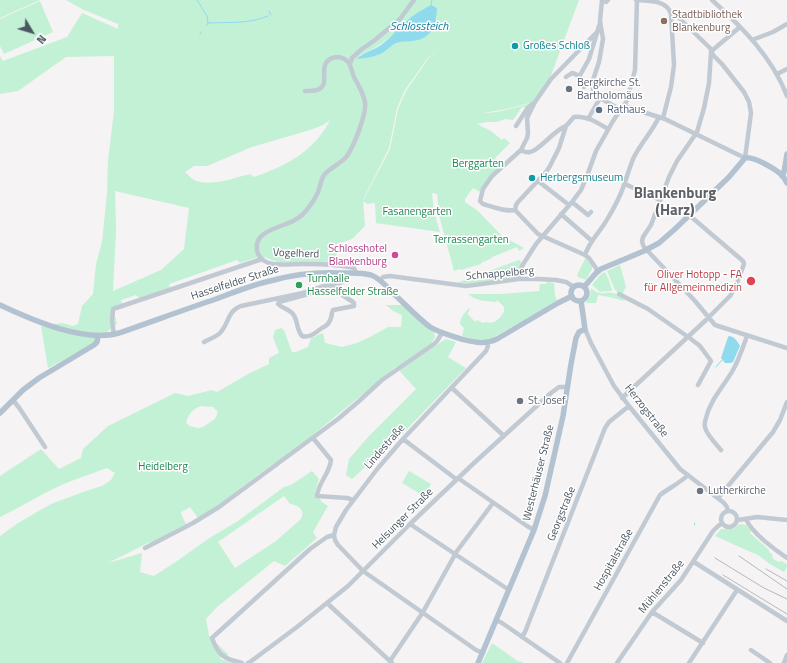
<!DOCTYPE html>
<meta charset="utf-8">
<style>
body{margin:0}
#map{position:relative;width:787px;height:663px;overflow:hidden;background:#f5f3f3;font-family:"Titillium Web",sans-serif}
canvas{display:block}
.north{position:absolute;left:12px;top:12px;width:40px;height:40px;-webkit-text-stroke:3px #fff;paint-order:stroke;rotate:128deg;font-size:11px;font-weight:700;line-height:16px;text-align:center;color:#4a5661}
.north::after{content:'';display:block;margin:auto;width:14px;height:18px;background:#4a5661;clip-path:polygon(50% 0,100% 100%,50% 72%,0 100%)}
</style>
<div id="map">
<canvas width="787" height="663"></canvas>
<div class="north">N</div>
</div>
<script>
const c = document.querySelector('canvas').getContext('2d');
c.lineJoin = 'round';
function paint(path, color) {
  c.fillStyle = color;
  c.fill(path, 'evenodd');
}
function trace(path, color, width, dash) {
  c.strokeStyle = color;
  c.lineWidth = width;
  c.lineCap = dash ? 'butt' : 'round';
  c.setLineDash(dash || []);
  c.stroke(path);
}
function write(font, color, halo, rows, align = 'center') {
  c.font = font + ' "Titillium Web",sans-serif';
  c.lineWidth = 3;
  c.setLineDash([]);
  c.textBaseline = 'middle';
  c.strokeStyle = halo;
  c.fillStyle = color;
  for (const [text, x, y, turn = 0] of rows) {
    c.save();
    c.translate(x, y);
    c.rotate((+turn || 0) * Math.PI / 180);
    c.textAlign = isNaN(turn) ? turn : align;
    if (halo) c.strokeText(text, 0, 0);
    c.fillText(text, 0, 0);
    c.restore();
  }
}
paint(new Path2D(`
 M0 0H40L0 18Z
 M66 0H579L550 78 533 102 507 109 483 113C500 113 516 107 532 103L527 108 522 107 513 120 505 119 497 122H487L477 124 491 131 502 140 504 138 510 143 495 158 501 164 492 175 480 192 473 188 465 199V202L478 211 500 234 506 238 524 248 519 251 517 247 492 257V258L481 263V264L461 270 460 269 454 271 440 219 437 194 432 193 434 212 440 232 376 223 375 203 367 204 363 201 390 149 398 109 406 91 428 59 440 48 427 59 405 90 397 108 389 148 363 200 365 226 352 239 337 244 336 263 277 262 264 257H258L240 263 237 260 169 284 170 288 139 298 136 295 121 300 122 304 115 307 114 312 117 324 88 347 48 368 41 326 62 323 73 326 78 324 82 306 93 294 96 264 102 242 107 193 108 161 114 111V56L66 57 18 91 0 94V56L3 61 67 37 82 13 118 29V24L82 9ZM394 34 411 41H403L395 43 384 52 359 56C372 50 383 43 394 34ZM330 120C328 124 325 129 322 133 306 156 280 168 254 177L250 174C234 178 210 187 194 180 191 178 187 174 185 172L194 166H207L252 147 310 130 323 125ZM115 191 189 208 184 249 161 270 113 291 116 231Z
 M40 1 53 32 4 54 0 46V19Z
 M586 258 592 265V269L586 280 578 277 577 275 585 259Z
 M519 260 521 261V263L515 278 467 284 458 283 459 282Z
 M620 265 626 287 622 295 615 290 607 271Z
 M605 272 609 280 612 290 611 291 600 292 592 285 600 275Z
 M547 282 554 283 555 295 557 301 494 337C481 341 474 340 462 336L464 328C463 327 460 325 460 323 460 318 466 311 469 308L470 310 467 313 475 322 477 320 483 323 486 322C493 325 500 319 504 312V307L497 300 496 302C486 301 475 301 468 294H501L539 291 540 284H546Z
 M591 288C593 290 596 292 599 293 603 294 607 292 612 293 617 293 623 298 625 301L609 297 598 295 596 303H586L590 296Z
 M386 305H403L434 332 435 337 431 344 433 347 446 339 456 342 448 357 466 368 405 431 352 479 346 475 349 459 369 436 416 389 396 367 299 446 255 477 219 505 198 518 190 507 181 512 182 516 186 524 151 543 150 542 108 563 142 553 140 572 154 576 177 561 208 539 238 521 284 487 291 485 312 471 319 479 315 492 322 502 328 506 313 532 317 538 285 566 274 561 217 607 206 619 209 636 229 655 222 656 220 659 232 663H0V536L18 523 51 504 86 491 102 486 111 480 115 473 107 468C88 475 68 481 49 491 33 499 17 509 0 517V476L41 449 59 469 81 458 83 449 108 426 175 393 188 396 212 390 217 392 250 373 269 364V358L279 353 273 337 275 330 281 328 284 330 292 352H296L308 347 311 338 323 333 325 343 342 347 357 343 370 337 388 327H401L402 315 393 311ZM201 406 213 407 218 412 215 419 203 427 198 428 189 426 186 422C189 413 193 409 201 406ZM284 496 290 504C298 505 306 510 301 519L276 541 235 568 218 542Z
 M409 471 431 484 424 496 402 483Z
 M740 524 746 525 751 531 750 533 769 550V552L772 554 773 559 779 562 781 561 787 564V567L784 572 770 564 758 555 746 550 715 536 721 529H733Z
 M492 643 519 662 520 661 523 663H482Z`), '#c3f1d5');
paint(new Path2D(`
 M431 5 437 8C436 26 432 39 412 41 406 42 402 41 396 43 392 45 388 49 384 52 375 57 366 58 357 59 362 53 374 50 381 45 391 38 398 28 407 21 414 14 422 10 431 5Z
 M729 336C734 336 738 342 740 346L733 362 731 363H725L721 358 728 337Z`), '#90daee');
trace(new Path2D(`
 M197 0 207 16 208 23 206 26
 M431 5 432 0
 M269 11 271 15
 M208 23C228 22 250 24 268 16
 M200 34 201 32
 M716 367 722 360
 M695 523 694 524 695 525`), '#90daee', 1);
trace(new Path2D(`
 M602 0 600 21 603 39 599 62 592 83 593 89 600 98 621 110
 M712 0C743 28 772 57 787 96
 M606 2 608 0
 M752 40 773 32 787 24
 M711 52 709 83 704 108 697 132 677 161 669 177 651 225 643 237 642 242 644 247 695 301 715 325 787 348
 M711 52 715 48 740 27
 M350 64 352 58 362 49 375 40 400 19 414 0
 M777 74 787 69
 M566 77 572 73C581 75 581 80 584 87
 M579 77 589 59 600 23
 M305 91C309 91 313 91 317 90 332 85 317 67 330 59 332 58 335 57 338 57 351 59 350 67 354 77 358 85 363 92 365 102 367 113 354 146 347 156 341 164 329 168 324 175 321 180 320 186 318 192 316 197 313 202 309 207 305 213 299 218 293 221 280 228 250 231 258 254 261 260 267 263 273 264 282 265 293 264 303 264 320 264 337 264 354 268L356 273
 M624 106 665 119 745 158 751 113 749 102 744 92 722 64 714 56 711 52V49L676 15 671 14C667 0 649 1 636 0
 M663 118 671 87 674 65 671 14
 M588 119 600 98
 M516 126 527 109 532 104
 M521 150C523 151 526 153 530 152 539 151 554 130 566 126
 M538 181 569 205
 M625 184 660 200
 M572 202 588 215 591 212
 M515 210C505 212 493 207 483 204L480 201 483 189 492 176 521 150 527 138 528 133 527 118 535 102 551 79 597 32
 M515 210 516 205 518 202 546 172 550 166 559 148 566 126 574 117C586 115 598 123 608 129
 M515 210 538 234 585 255 589 258 598 271
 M561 214 592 241
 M585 255C589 241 601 231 608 218 614 208 620 197 624 185 627 176 630 167 633 159 640 144 652 132 659 117
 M519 279V276L522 266 536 244 572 202 581 190 587 176 596 151 613 121 619 112 624 106 627 100 635 70 637 0
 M380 280 383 277 390 276 466 286 519 279H539L556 280 566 282 574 287
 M332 287 333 289 353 302 354 303V306L333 310C331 314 332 319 329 322 328 325 324 327 322 328 315 333 310 338 302 336 296 329 298 320 293 314 289 309 282 308 278 304L279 302 312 293 340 283 344 281 345 273
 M619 294 648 309 691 339 700 346 711 361 698 385
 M585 329 591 343 614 386 629 406 680 469 724 503 727 507 728 511
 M114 335 112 321 113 309 262 259
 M204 342C209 339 216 337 220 333 229 324 227 311 241 306L303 293 339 281
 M452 388 504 436
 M622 398 706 320 730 296 736 286 744 264 743 261 689 215
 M13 400 20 409 45 447
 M313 438 331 460C330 473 318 483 317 496L347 498 353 500
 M403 439 456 479
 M721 450C716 444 706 434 705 427 704 424 705 421 706 418 710 400 724 386 733 370 739 359 743 347 747 336
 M458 478 527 526 534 530
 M718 498 773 432 780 420 787 402
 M721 519a8 8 0 1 1 16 0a8 8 0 1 1-16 0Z
 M746 519C751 532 775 550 787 558
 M738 520 757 517 787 520
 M410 524 509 590
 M145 548 193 523 219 507 338 419 358 402 382 380 434 344 437 341 442 333
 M694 562 787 621
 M327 603 392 663
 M652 612 703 643
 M496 620 502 623 560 663
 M522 637 525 632 605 428 609 422 629 406
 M751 650 770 663
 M483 653 476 650 363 571 338 545 335 540 334 535 336 527 346 510 378 468 403 439 486 351 488 346 487 342
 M390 661 423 612 457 551 493 503
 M242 663C224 659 218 655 212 638L310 549 327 537 334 535
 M248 663 250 662 297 627 348 586 410 524 474 463 551 393 559 387H567
 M567 663 660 495C669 488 680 483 688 475
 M617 663 652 612 681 580 713 531 717 527 722 523
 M689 663 737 590
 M784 663 787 655`), '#c1cad2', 4.5);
trace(new Path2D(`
 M782 176 784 172 787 154
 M571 293a8 8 0 1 1 16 0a8 8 0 1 1-16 0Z
 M584 287 596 273 601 269 644 251 659 243 675 229 729 177 745 158C754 156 775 169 782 175 784 177 785 180 787 183
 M0 305C32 320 84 343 119 333 151 322 183 310 216 299 235 292 254 284 274 280 296 274 318 272 340 273 350 273 361 272 371 275 380 278 387 287 394 294 406 305 417 317 430 327 440 333 450 335 461 339 474 342 484 345 497 339L558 303 572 296
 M0 413 23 390 39 378 94 345 97 342 98 336
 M478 663 534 530 545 496 563 416 571 364 576 338 579 332 585 329 581 301`), '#b3c2d1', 5.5);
trace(new Path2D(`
 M739 556 787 589
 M715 558 764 588 787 599
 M766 569 787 581
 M723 575 787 614`), '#b5b8bd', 1);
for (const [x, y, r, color] of [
 [664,21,4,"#8d6e63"],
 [515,46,4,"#0f9aa8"],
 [569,89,4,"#6b7280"],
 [599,110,4,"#5c6f8a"],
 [532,178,4,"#0f9aa8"],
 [395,255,4,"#d1479c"],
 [751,281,5,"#e0444e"],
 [299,285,4,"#2e9e5b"],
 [520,401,4,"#6b7280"],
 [700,491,4,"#6b7280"]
]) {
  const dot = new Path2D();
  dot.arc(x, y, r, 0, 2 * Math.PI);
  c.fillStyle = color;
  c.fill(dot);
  trace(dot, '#fff', 1.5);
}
write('11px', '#785e54', '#fff', [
 ["Stadtbibliothek",672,15],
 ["Blankenburg",672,28]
], 'left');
write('11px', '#0d838f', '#fff', [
 ["Großes Schloß",523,46],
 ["Herbergsmuseum",540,178]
], 'left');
write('11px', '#5b616d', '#fff', [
 ["Bergkirche St.",577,83],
 ["Bartholomäus",577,96],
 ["St. Josef",528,401],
 ["Lutherkirche",708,491]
], 'left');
write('11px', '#4e5e75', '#fff', [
 ["Rathaus",607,110]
], 'left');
write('11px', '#17864f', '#fff', [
 ["Berggarten",478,164],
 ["Fasanengarten",417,212],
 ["Terrassengarten",471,240],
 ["Heidelberg",163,467]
]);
write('11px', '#b23c85', '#fff', [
 ["Schlosshotel",387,249],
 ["Blankenburg",387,262]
], 'right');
write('11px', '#4a5661', '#fff', [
 ["Vogelherd",296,254,2],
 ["Schnappelberg",500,274,-5],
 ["Hasselfelder Straße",235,283,-18],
 ["Herzogstraße",646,411,52],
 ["Lindestraße",385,447,-49],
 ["Westerhäuser Straße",539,473,-76],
 ["Georgstraße",562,514,-68],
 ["Helsunger Straße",403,519,-45],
 ["Hospitalstraße",614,560,-61],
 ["Mühlenstraße",662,587,-51]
]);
write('11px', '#be3a42', '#fff', [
 ["Oliver Hotopp - FA",742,275],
 ["für Allgemeinmedizin",742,288]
], 'right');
write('11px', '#27864d', '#fff', [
 ["Turnhalle",307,279],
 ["Hasselfelder Straße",307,292]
], 'left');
write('italic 12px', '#0c7c9b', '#fff', [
 ["Schlossteich",419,27]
]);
write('bold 15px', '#5f6368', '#fff', [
 ["Blankenburg",675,194],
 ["(Harz)",675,211]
]);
</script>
